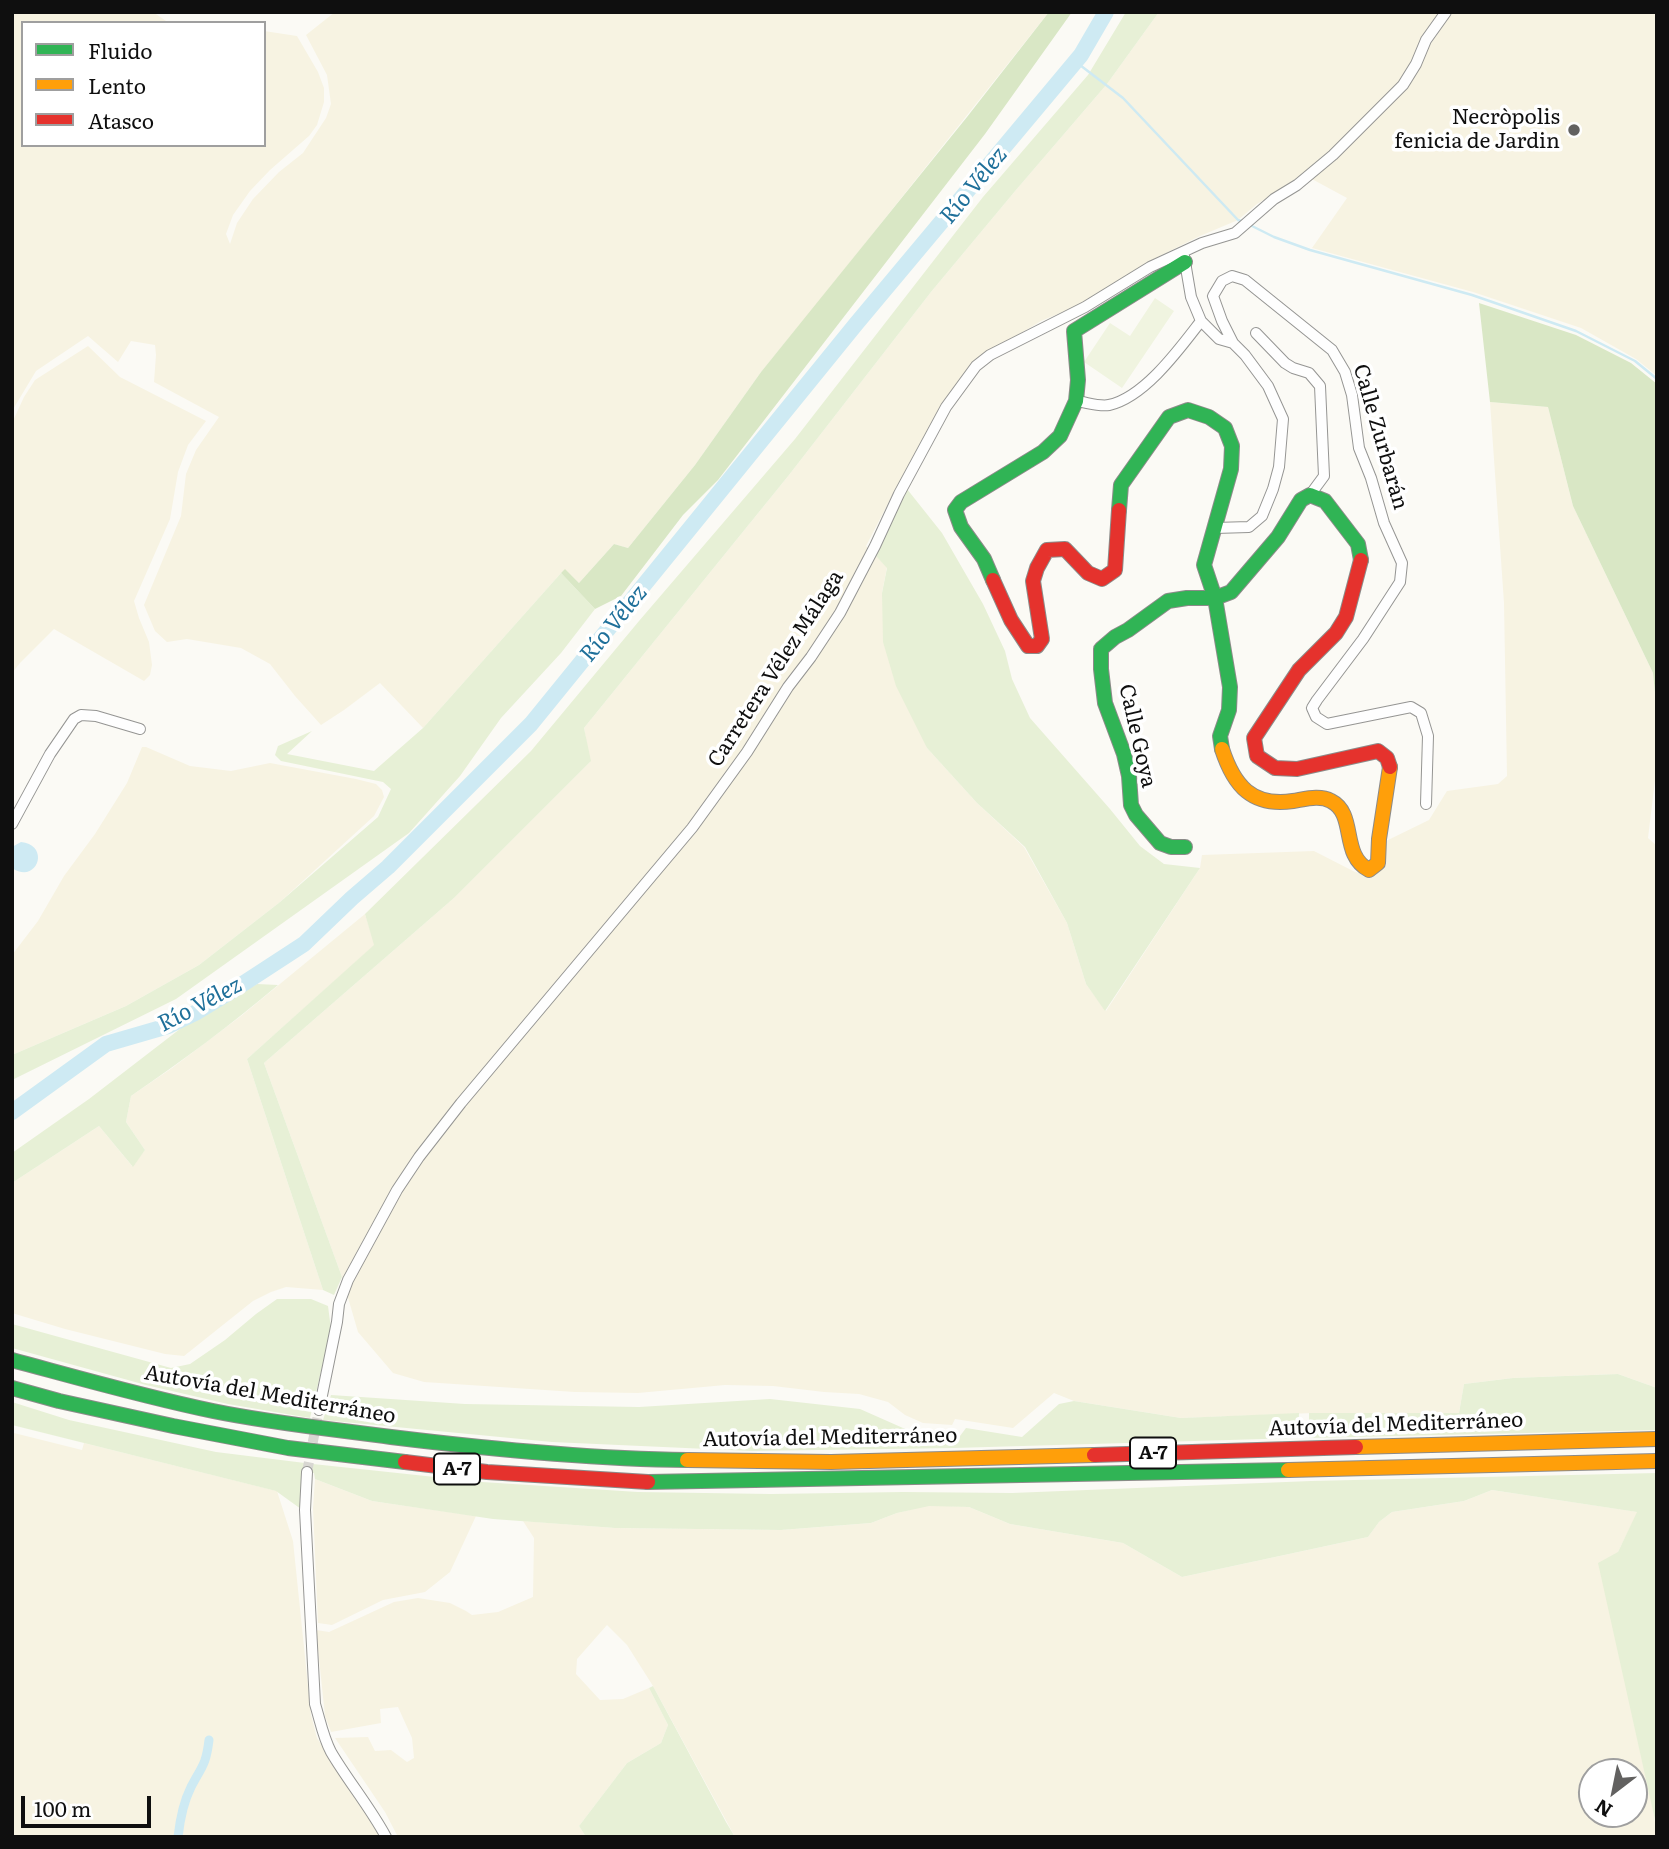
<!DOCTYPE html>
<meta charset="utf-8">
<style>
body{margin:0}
#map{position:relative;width:1669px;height:1849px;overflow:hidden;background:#fbfaf5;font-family:Literata,serif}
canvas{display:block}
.frame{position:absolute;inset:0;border:14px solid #0f0f0f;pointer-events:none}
.legend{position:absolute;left:21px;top:21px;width:245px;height:126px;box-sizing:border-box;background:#fff;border:2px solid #9f9f9f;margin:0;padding:9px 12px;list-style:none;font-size:21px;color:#0f0f0f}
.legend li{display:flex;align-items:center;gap:14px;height:35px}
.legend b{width:35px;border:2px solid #9f9f9f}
.north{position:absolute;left:1578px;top:1758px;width:70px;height:70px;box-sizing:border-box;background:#fff;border:2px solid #9f9f9f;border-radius:50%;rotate:212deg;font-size:19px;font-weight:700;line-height:28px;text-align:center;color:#0f0f0f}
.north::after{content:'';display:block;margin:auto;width:24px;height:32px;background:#626160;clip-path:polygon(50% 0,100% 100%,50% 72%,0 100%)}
.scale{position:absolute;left:21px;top:1796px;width:130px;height:32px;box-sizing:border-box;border:4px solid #0f0f0f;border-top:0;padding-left:9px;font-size:21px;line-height:24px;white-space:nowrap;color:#0f0f0f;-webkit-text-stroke:5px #fff;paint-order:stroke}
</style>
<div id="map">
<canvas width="1669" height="1849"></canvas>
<div class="frame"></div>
<ul class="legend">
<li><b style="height:9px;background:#30b455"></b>Fluido</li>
<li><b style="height:9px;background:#ff9f0a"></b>Lento</li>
<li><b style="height:9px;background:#e5322d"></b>Atasco</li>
</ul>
<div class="north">N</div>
<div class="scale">100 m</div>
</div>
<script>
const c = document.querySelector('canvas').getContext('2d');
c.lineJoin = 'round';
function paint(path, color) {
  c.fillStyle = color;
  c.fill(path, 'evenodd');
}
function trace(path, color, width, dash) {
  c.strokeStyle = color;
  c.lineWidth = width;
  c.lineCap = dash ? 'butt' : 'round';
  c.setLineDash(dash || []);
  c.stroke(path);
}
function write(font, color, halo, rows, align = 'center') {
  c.font = font + ' Literata,serif';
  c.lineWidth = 7;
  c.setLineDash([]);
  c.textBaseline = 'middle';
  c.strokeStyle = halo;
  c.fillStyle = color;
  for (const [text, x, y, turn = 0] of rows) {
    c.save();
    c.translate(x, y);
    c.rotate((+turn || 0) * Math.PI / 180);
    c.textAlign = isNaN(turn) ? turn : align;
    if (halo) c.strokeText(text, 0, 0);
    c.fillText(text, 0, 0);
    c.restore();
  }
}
paint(new Path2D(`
 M12 12H153L169 23H23V145H264V31L297 36 318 72 324 88V102L317 125 309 136 270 170 250 191 233 215 226 234 230 244 237 223 253 199 279 172 303 153 326 118 331 104 327 75 306 35 335 12H1049L817 304 761 372 695 465 628 548 614 544 579 583 565 570 561 573 423 728 380 683 344 710 321 725 295 696 270 664 241 648 187 639 167 642 155 631 144 605 181 516 186 474 196 450 219 417 154 382 156 355 155 345 131 341 118 362 88 336 36 371 12 411Z
 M1159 12H1439L1420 42 1403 81 1338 145 1298 179 1257 204 1238 220 1200 236 1148 262 1084 303 1041 321 975 361 921 445 894 492 866 546 887 567 882 593 927 748 977 803 1024 847 1067 923 1086 984 1106 1011 1200 868 1202 855 1314 851 1355 872 1375 876 1382 868 1386 841 1429 820 1447 791 1498 784 1507 776 1504 603 1490 402 1548 407 1573 506 1653 673 1657 714V764L1648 838 1657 846V1388L1618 1374 1513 1378 1464 1384 1459 1413H1314L1181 1418 1074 1401 1054 1393 1013 1428 955 1419 952 1425 923 1423 905 1415 888 1402 859 1394 824 1392 773 1386 725 1385 638 1393 575 1392 424 1382 393 1373 358 1332 342 1277 264 1063 454 898 590 762 584 728 789 475 931 292 1016 190 1107 84Z
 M1452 12H1657V376L1636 359 1581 328 1473 292 1312 248 1347 198 1310 178 1340 153 1428 48Z
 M88 346 120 377 206 421 188 445 178 472 170 519 134 601 139 618 149 642 152 665 150 675 144 681 54 629 20 663 12 673V423L24 397 35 380Z
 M142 747H146L190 766 231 771 270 763 356 779 376 784 382 790 384 797 374 816 280 902 199 965 126 1006 12 1055V955L38 921 64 876 95 834 127 783Z
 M365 914 375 945 247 1059 323 1290 286 1287 271 1292 253 1301 184 1356 165 1354 65 1329 12 1313V1183L99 1126 132 1166 145 1150 126 1122 131 1096 172 1068 241 1016Z
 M14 1433 82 1450 84 1443 277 1491 293 1541 311 1715 317 1738 373 1822 381 1837H12V1434Z
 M315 1479 372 1501 476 1516 450 1572 425 1592 383 1600 332 1625 318 1623 313 1508Z
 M1492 1490 1638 1512 1618 1552 1657 1837H735L653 1686 627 1645 607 1625 577 1659 576 1674 600 1700 623 1699 649 1688 668 1725 661 1743 627 1763 579 1826 586 1837H398L385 1812 335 1738 368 1737 375 1751 391 1750 407 1762 414 1758 412 1738 398 1707 380 1709 381 1723 331 1732 325 1716 316 1630 329 1632 394 1602 418 1598 450 1603 466 1611 472 1615 498 1612 533 1597 534 1538 523 1521 615 1528 781 1530 871 1523 897 1513 929 1505 969 1507 1010 1524 1123 1543 1182 1577 1368 1537 1379 1522 1392 1512 1464 1501ZM1592 1772H1634V1814H1592Z`), '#f7f3e2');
paint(new Path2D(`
 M1126 12H1159L1107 84 1016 190 931 292 789 475 584 728 591 761 454 898 264 1063 342 1277 334 1295 323 1290 247 1059 374 945 365 914 531 751 639 621 795 439 983 197 1088 75Z
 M907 489 942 533 983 604 1005 651 1012 679 1030 718 1110 809 1140 846 1164 864 1200 868 1105 1011 1086 984 1067 923 1025 847 977 803 927 748 896 686 883 642 882 593 887 568 875 555Z
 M561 573 595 609 561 653 501 718 460 776 409 833 176 999 12 1080V1055L126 1006 199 965 280 902 378 817 391 789 383 782 281 761 275 755 278 746 312 731 287 754 374 771 423 728Z
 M257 984 278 985C231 1025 182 1061 131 1096L126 1122 145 1150 133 1167 99 1126 12 1183V1153L89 1099 189 1022Z
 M277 1299H311L328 1306 331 1329 310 1418 228 1404 146 1385 12 1348V1324L171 1368 190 1364 225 1340 256 1314Z
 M1618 1374 1657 1388V1430L1309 1438V1413H1459L1464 1384 1513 1378Z
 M331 1395 465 1404 639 1407 770 1399 860 1409 912 1432 960 1436 966 1428 1022 1437 1059 1404 1074 1401 1181 1418 1299 1413 1298 1438 954 1448 752 1451 552 1442 323 1420Z
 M12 1402 69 1420 216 1452 313 1464 482 1482 638 1492 771 1494 903 1492 1012 1493 1311 1481 1657 1473V1829L1598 1563 1618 1552 1637 1512 1492 1490 1464 1501 1392 1512 1379 1522 1368 1537 1182 1577 1123 1543 1010 1524 969 1507 929 1506 897 1513 871 1523 781 1530 615 1528 493 1519 372 1501 315 1479 314 1473 302 1471 301 1509 276 1491 12 1425Z
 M653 1686 726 1822 735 1837H586L579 1826 627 1763 661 1743 668 1725 649 1688Z`), '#e7f0d6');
paint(new Path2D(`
 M1049 12H1072L985 134 718 480 683 515 621 596 595 609 561 573 565 569 579 583 614 544 628 548 695 465 761 372 967 117Z
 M1479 303 1576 335 1631 363 1657 384V714L1653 673 1573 506 1548 407 1490 402Z`), '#d9e7c5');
paint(new Path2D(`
 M1155 298 1174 311 1122 388 1084 362 1110 323 1130 336Z`), '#f0f4e0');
paint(new Path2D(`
 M21 842C51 845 37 885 12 868V847Z`), '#ceeaf3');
trace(new Path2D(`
 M1076 62 1123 98 1238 220 1244 222
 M1250 225 1274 237 1310 250 1472 295 1576 331 1635 361 1657 379`), '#ceeaf3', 2.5);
trace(new Path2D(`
 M178 1837C180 1819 183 1803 191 1787 202 1766 206 1765 209 1740`), '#ceeaf3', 9);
trace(new Path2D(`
 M12 1112 106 1044 168 1026 197 1012 235 989 304 944 352 898 388 867 531 724 856 324 1081 55 1106 12`), '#ceeaf3', 16);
trace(new Path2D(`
 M307 1472 319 1410`), '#d8d7d2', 10, [10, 5]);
const street = new Path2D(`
 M1184 256 1191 297 1201 321 1219 339 1233 343 1245 355 1268 386 1283 419 1279 467 1273 489 1262 516 1249 527 1215 528
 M1256 333 1285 363 1293 368 1309 373 1320 386 1324 476 1310 495
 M1233 343 1222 321 1213 296 1222 281 1232 276 1245 280 1332 350 1345 372 1352 395 1359 448 1371 478 1384 523 1402 563 1400 582 1363 639 1317 700 1312 708 1316 717 1327 724 1411 707 1421 713 1428 736 1426 804
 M1076 401C1086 402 1099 407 1109 405 1145 397 1180 348 1201 321
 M12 824 50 754 74 719 81 715 96 716 140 729
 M319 1410 337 1322 339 1304 348 1280 397 1190 419 1157 461 1103 692 828 747 752 788 687 811 657 840 613 875 546 899 494 946 407 976 366 990 355 1085 307 1150 267 1202 243 1235 233 1274 199 1297 185 1333 155 1403 85 1416 64 1426 40 1446 12
 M307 1472 305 1510 315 1704C320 1720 323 1737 331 1752 348 1781 370 1807 386 1837`);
const fast = new Path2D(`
 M1119 510 1121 485 1169 417 1188 410 1209 417 1225 428 1232 446 1231 469 1204 565 1215 598 1230 687 1229 710 1220 736 1222 749
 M993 580 984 559 961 527 955 510 961 502 1043 452 1060 436 1076 401 1078 380 1074 331 1185 262
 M1185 847H1171L1160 843 1136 815 1131 805 1129 776 1124 754 1105 703 1101 669V649L1115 637 1128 630 1168 601 1187 598H1215L1231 592 1278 537 1301 500 1310 495 1325 501 1358 544 1361 560
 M12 1360C79 1378 145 1397 213 1411 271 1423 331 1429 391 1437 489 1449 588 1459 687 1460
 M12 1388 59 1401 173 1426 288 1448 405 1462
 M648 1482 1288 1470`);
const slow = new Path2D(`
 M1222 749C1234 786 1252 807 1293 801 1306 799 1320 795 1331 801 1357 814 1340 855 1369 870L1378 863 1379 839 1390 767
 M1356 1447 1657 1439
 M687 1460 831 1462 1094 1455
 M1288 1470 1657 1461`);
const jam = new Path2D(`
 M1361 560 1346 617 1336 633 1299 670 1254 738 1257 756 1275 768 1297 769 1378 751 1387 758 1390 767
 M993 580 1011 620 1028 646H1037L1042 639 1033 581 1037 568 1047 550 1065 549 1088 573 1102 579 1115 570 1119 510
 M1094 1455 1356 1447
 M405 1462 487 1472 648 1482`);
trace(street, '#959593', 12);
trace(fast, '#8c8b89', 16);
trace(slow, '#8c8b89', 16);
trace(jam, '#8c8b89', 16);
trace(street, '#fefefe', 10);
trace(fast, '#30b455', 14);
trace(slow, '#ff9f0a', 14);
trace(jam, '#e5322d', 14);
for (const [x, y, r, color] of [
 [1574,130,7,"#626160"]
]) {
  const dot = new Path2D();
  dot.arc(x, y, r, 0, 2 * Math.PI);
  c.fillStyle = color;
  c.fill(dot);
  trace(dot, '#fff', 2.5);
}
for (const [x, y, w] of [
 [1153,1453,46],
 [457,1469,46]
]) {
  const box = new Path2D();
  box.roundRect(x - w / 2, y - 15.5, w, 31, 5);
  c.fillStyle = '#fff';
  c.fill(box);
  trace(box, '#0f0f0f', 2);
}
write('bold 19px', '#0f0f0f', null, [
 ["A-7",1153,1453],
 ["A-7",457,1469]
]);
write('21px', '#0f0f0f', '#fff', [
 ["Necròpolis",1560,118],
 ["fenicia de Jardin",1560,142]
], 'right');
write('21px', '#0f0f0f', '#fff', [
 ["Calle Zurbarán",1380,437,74],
 ["Carretera Vélez Málaga",776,669,-57],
 ["Calle Goya",1137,736,77],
 ["Autovía del Mediterráneo",270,1395,10],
 ["Autovía del Mediterráneo",1396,1425,-2],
 ["Autovía del Mediterráneo",830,1438,-1]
]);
write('italic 23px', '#1f709a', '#fff', [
 ["Río Vélez",974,186,-51],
 ["Río Vélez",614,624,-51],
 ["Río Vélez",200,1005,-28]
]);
</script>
